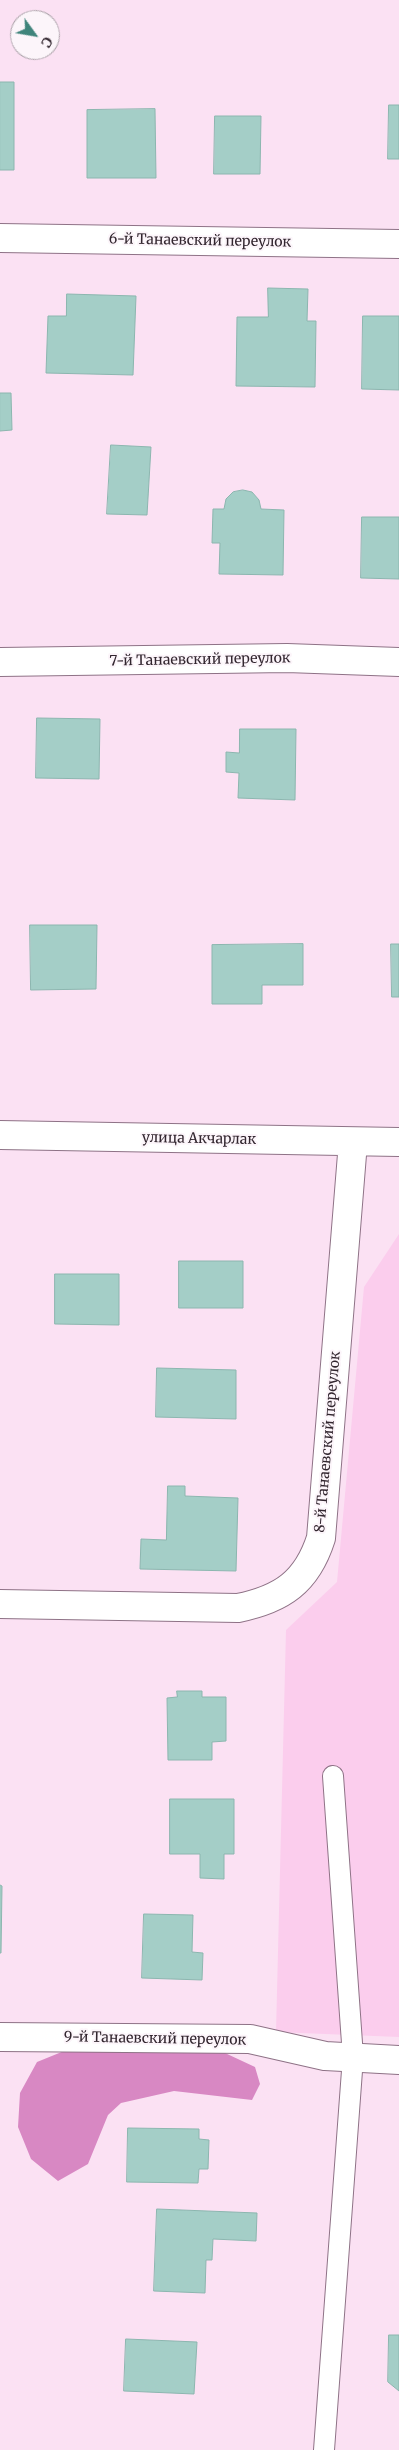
<!DOCTYPE html>
<meta charset="utf-8">
<style>
body{margin:0}
#map{position:relative;width:399px;height:2450px;overflow:hidden;background:#fbe1f3;font-family:Merriweather,serif}
canvas{display:block}
.north{position:absolute;left:10px;top:10px;width:50px;height:50px;box-sizing:border-box;background:#fcf5fa;border:1px solid #aba2a9;border-radius:50%;rotate:122deg;font-size:14px;font-weight:700;line-height:20px;text-align:center;color:#32262f}
.north::after{content:'';display:block;margin:auto;width:18px;height:22px;background:#3f847b;clip-path:polygon(50% 0,100% 100%,50% 72%,0 100%)}
</style>
<div id="map">
<canvas width="399" height="2450"></canvas>
<div class="north">С</div>
</div>
<script>
const c = document.querySelector('canvas').getContext('2d');
c.lineJoin = 'round';
function paint(path, color) {
  c.fillStyle = color;
  c.fill(path, 'evenodd');
}
function trace(path, color, width, dash) {
  c.strokeStyle = color;
  c.lineWidth = width;
  c.lineCap = dash ? 'butt' : 'round';
  c.setLineDash(dash || []);
  c.stroke(path);
}
function write(font, color, halo, rows, align = 'center') {
  c.font = font + ' Merriweather,serif';
  c.lineWidth = 4;
  c.setLineDash([]);
  c.textBaseline = 'middle';
  c.strokeStyle = halo;
  c.fillStyle = color;
  for (const [text, x, y, turn = 0] of rows) {
    c.save();
    c.translate(x, y);
    c.rotate((+turn || 0) * Math.PI / 180);
    c.textAlign = isNaN(turn) ? turn : align;
    if (halo) c.strokeText(text, 0, 0);
    c.fillText(text, 0, 0);
    c.restore();
  }
}
paint(new Path2D(`
 M399 1234V2037L276 2032 286 1630 337 1582 364 1287Z`), '#fbcded');
paint(new Path2D(`
 M69 2049 225 2053 255 2067 260 2084 252 2100 174 2091 121 2103 108 2115 88 2164 58 2181 31 2159 18 2127 20 2093 37 2062Z`), '#d888c3');
const building = new Path2D(`
 M0 82H14V170H0Z
 M389 105H399V159H388Z
 M155 109 156 178H87V110Z
 M215 116H261L260 174H214Z
 M268 288 308 289 307 321H316L315 387 236 386 237 317H268Z
 M67 294 136 296 133 375 46 373 48 316H66Z
 M363 316H399V390L362 389Z
 M0 393H11L12 430 0 431Z
 M111 445 151 447 147 515 107 514Z
 M243 490 252 492 259 500 261 509 284 510 283 575 219 574 220 543H212L213 509H224L226 499 233 492Z
 M362 517H399V579L361 578Z
 M37 718 100 719 99 779 36 778Z
 M240 729H296L295 800 238 798 239 773 226 772V752L239 753Z
 M30 925H97L96 989 31 990Z
 M303 944V985H262V1004H212V945Z
 M391 944H399V997H392Z
 M179 1261H243V1308H179Z
 M55 1274H119V1325L55 1324Z
 M157 1368 236 1370V1419L156 1417Z
 M168 1486H185V1496L238 1498 236 1571 140 1569 141 1539 166 1540Z
 M177 1691H202V1697H226V1741L212 1742V1760H168L167 1698 177 1697Z
 M170 1799H234V1854H224V1879L200 1878V1854H170Z
 M0 1885 2 1886 1 1953H0Z
 M144 1914 193 1915 192 1952 203 1953 202 1980 142 1978Z
 M128 2128 199 2129V2139L209 2140 208 2169H199L198 2183 127 2182Z
 M157 2209 257 2213 256 2241 213 2239 212 2260H206L205 2293 154 2291Z
 M389 2335H399V2391L388 2382Z
 M126 2339 197 2342 194 2394 124 2391Z`);
paint(building, '#a4cec7');
trace(building, '#8cb6af', 1);
const service = new Path2D(`
 M324 2450 353 2057 333 1776`);
const minor = new Path2D(`
 M0 238 399 244
 M0 662 287 658 399 662
 M0 1135 399 1142
 M0 1604 238 1608C282 1599 307 1582 321 1538L353 1142
 M0 2037 250 2039 325 2056 399 2060`);
trace(service, '#8e7286', 22);
trace(minor, '#8e7286', 30);
trace(service, '#fff', 20);
trace(minor, '#fff', 28);
write('14px', '#32262f', '#fcf5fa', [
 ["6-й Танаевский переулок",200,241,1],
 ["7-й Танаевский переулок",200,660,-1],
 ["улица Акчарлак",199,1139,1],
 ["8-й Танаевский переулок",328,1442,-85],
 ["9-й Танаевский переулок",155,2039,1]
]);
</script>
